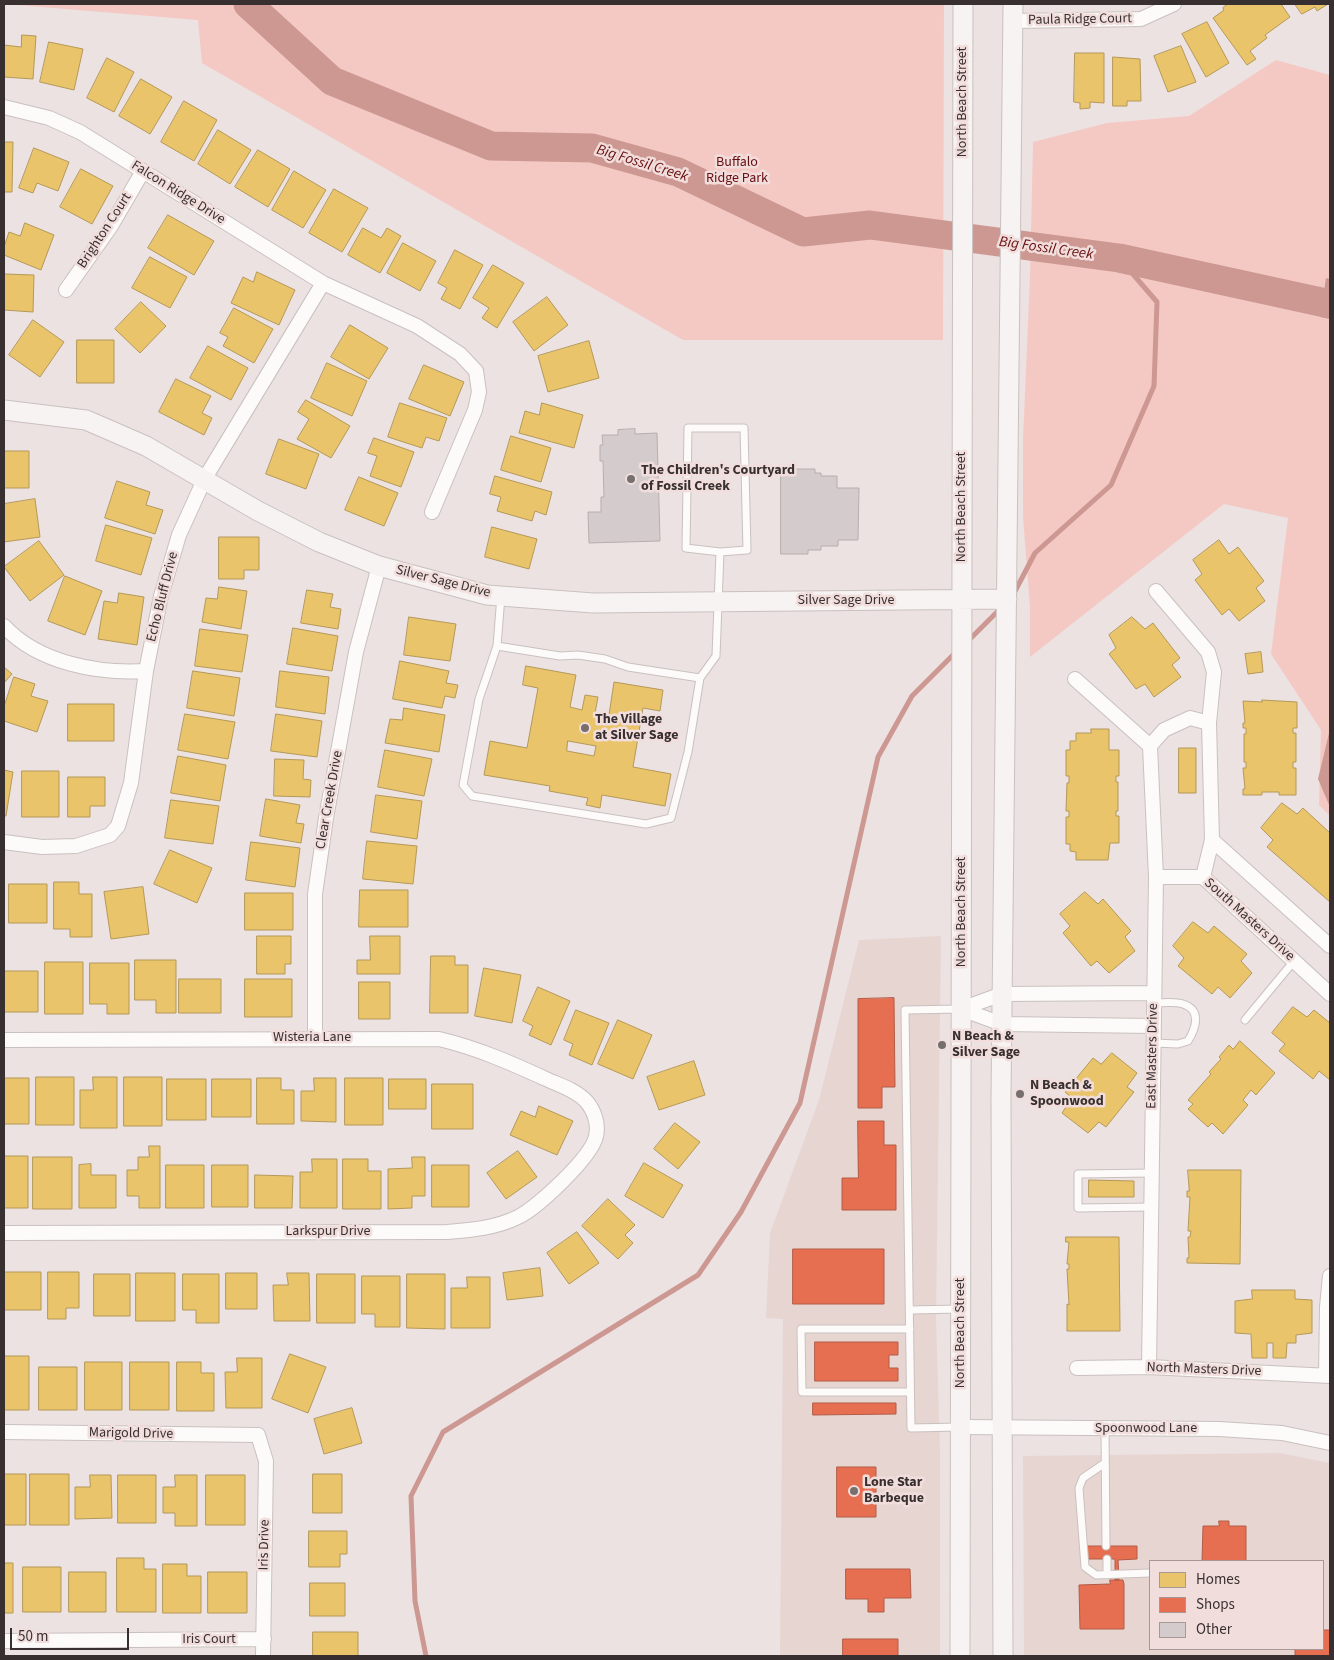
<!DOCTYPE html>
<style>
body{margin:0}
#map{position:relative;width:1334px;height:1660px;overflow:hidden;background:#ece2e1;font-family:"Source Sans 3",sans-serif}
canvas{display:block}
.frame{position:absolute;inset:0;border:5px solid #383030;pointer-events:none}
.legend{position:absolute;left:1149px;top:1560px;width:175px;height:90px;box-sizing:border-box;background:#f1dedc;border:1px solid #a79897;margin:0;padding:6px 9px;list-style:none;font-size:15px;color:#383030}
.legend li{display:flex;align-items:center;gap:10px;height:25px}
.legend b{width:25px;border:1px solid #a79897}
.scale{position:absolute;left:10px;top:1628px;width:119px;height:22px;box-sizing:border-box;border:2px solid #383030;border-top:0;padding-left:6px;font-size:15px;line-height:18px;white-space:nowrap;color:#383030;-webkit-text-stroke:4px #f1dedc;paint-order:stroke}
</style>
<div id="map">
<canvas width="1334" height="1660"></canvas>
<div class="frame"></div>
<ul class="legend">
<li><b style="height:14px;background:#e9c46a"></b>Homes</li>
<li><b style="height:14px;background:#e76f51"></b>Shops</li>
<li><b style="height:14px;background:#d4cccc"></b>Other</li>
</ul>
<div class="scale">50 m</div>
</div>
<script>
const c = document.querySelector('canvas').getContext('2d');
c.lineJoin = 'round';
function paint(path, color) {
  c.fillStyle = color;
  c.fill(path, 'evenodd');
}
function trace(path, color, width, dash) {
  c.strokeStyle = color;
  c.lineWidth = width;
  c.lineCap = dash ? 'butt' : 'round';
  c.setLineDash(dash || []);
  c.stroke(path);
}
function write(font, color, halo, rows, align = 'center') {
  c.font = font + ' "Source Sans 3",sans-serif';
  c.lineWidth = 5;
  c.setLineDash([]);
  c.textBaseline = 'middle';
  c.strokeStyle = halo;
  c.fillStyle = color;
  for (const [text, x, y, turn = 0] of rows) {
    c.save();
    c.translate(x, y);
    c.rotate((+turn || 0) * Math.PI / 180);
    c.textAlign = isNaN(turn) ? turn : align;
    if (halo) c.strokeText(text, 0, 0);
    c.fillText(text, 0, 0);
    c.restore();
  }
}
paint(new Path2D(`
 M941 936 936 1319 940 1451V1656H780L783 1319 766 1318 770 1233 819 1100 859 940Z
 M1280 1453 1330 1463V1656H1024L1023 1456ZM1150 1561H1323V1649H1150Z`), '#e7d5d2');
paint(new Path2D(`
 M5 4H944L943 340H683L202 63 198 20Z
 M1276 60 1330 75V816L1319 805 1321 730 1271 654 1288 518 1224 504 1030 657V607L1023 517V439L1030 277 1033 142 1107 123 1189 116Z`), '#f4c9c4');
paint(new Path2D(`
 M1326 278 1330 279V319L1320 317Z
 M1330 729V807L1318 779Z`), '#cd9792');
const homes = new Path2D(`
 M1228 4H1281L1290 17 1265 35 1267 38 1250 51 1256 59 1247 65 1213 18 1224 10 1223 8Z
 M1295 4H1328L1317 11 1315 7 1302 14Z
 M1207 22 1229 63 1206 77 1182 34Z
 M22 35 36 36 33 79 4 77V45L21 47Z
 M49 42 83 49 74 90 40 82Z
 M1181 46 1196 82 1168 92 1154 56Z
 M1075 53H1104V103L1090 102V108L1080 109V103L1074 102Z
 M1113 57 1140 59 1141 101H1127V106H1113Z
 M107 58 134 72 114 112 87 98Z
 M141 79 172 97 150 134 119 116Z
 M184 101 217 120 194 161 161 142Z
 M218 130 251 150 230 184 198 164Z
 M4 142H13L12 192H4Z
 M34 148 69 162 58 191 37 183 33 193 19 188Z
 M258 150 290 169 268 207 235 187Z
 M81 169 113 186 92 224 60 207Z
 M294 171 326 190 303 228 272 210Z
 M334 189 368 208 342 252 309 233Z
 M168 215 214 241 194 275 148 248Z
 M25 223 54 235 41 270 4 255V247L9 232 20 236Z
 M363 228 381 238 387 228 401 236 380 273 348 255Z
 M403 243 436 261 420 291 387 273Z
 M455 250 483 265 460 309 441 299 447 288 438 283Z
 M150 257 187 277 170 308 132 288Z
 M493 265 524 283 497 328 482 318 489 308 473 298Z
 M257 272 295 290 279 325 231 303 243 277 253 282Z
 M4 274 34 275 33 312 4 310Z
 M547 297 568 325 534 351 513 322Z
 M141 302 166 326 140 353 115 329Z
 M234 308 273 329 254 363 223 346 228 337 220 333Z
 M33 320 64 342 40 377 9 355Z
 M350 325 388 348 369 379 331 357Z
 M77 340H114V383H77Z
 M589 341 599 378 548 392 538 356Z
 M208 346 248 368 231 400 190 378Z
 M327 363 367 381 352 416 311 398Z
 M424 365 464 382 450 416 409 399Z
 M176 379 211 396 202 413 212 418 204 435 159 412Z
 M306 400 350 426 331 458 297 439 309 419 298 412Z
 M400 403 447 418 439 441 426 437 422 448 388 437Z
 M542 403 583 415 574 448 519 433 525 411 539 415Z
 M511 436 551 448 541 482 501 470Z
 M374 438 414 452 401 487 370 476 377 456 368 453Z
 M279 439 319 454 306 489 266 474Z
 M4 451H29V488H4Z
 M495 476 552 492 546 515 535 511 532 521 497 511 501 497 490 494Z
 M359 477 398 493 384 526 345 510Z
 M117 481 150 492 146 505 163 510 155 534 105 518Z
 M35 499 40 537 4 542V504Z
 M106 525 152 538 141 575 96 561Z
 M492 527 537 539 529 569 485 557Z
 M219 537H259V570H244V579H219Z
 M1219 540 1229 554 1238 547 1264 581 1256 588 1265 601 1239 621 1229 609 1222 615 1195 580 1202 574 1193 560Z
 M39 541 64 575 30 601 4 567Z
 M65 576 102 591 85 635 48 621Z
 M219 587 247 591 241 629 202 622 206 598 217 599Z
 M307 590 333 594 330 607 341 609 338 629 301 623Z
 M119 593 144 597 137 645 98 639 104 601 117 603Z
 M409 617 456 624 450 661 404 655Z
 M1132 617 1145 629 1153 623 1180 658 1172 665 1181 677 1154 697 1145 684 1136 689 1109 654 1116 648 1109 635Z
 M293 628 338 636 332 671 287 664Z
 M200 629 248 635 242 672 195 666Z
 M1261 652 1263 672 1248 674 1245 654Z
 M400 661 449 671 446 683 458 685 455 698 445 696 442 708 393 699Z
 M526 666 576 675 570 707 582 710 585 695 598 697 595 713 609 715 614 682 663 690 660 711 643 708 633 767 671 774 665 806 602 795 600 808 586 805 588 798 549 791 550 786 484 775 490 741 527 748 538 688 523 685ZM568 741 596 746 594 756 567 751Z
 M4 667 12 674 4 683Z
 M193 671 240 678 234 716 187 708Z
 M280 671 329 677 325 714 276 707Z
 M14 677 35 684 31 696 48 701 37 732 4 721V707Z
 M1262 700 1297 702V728H1293V733H1296V762H1293V768H1296V795H1279V792H1262V795H1243V789H1245L1243 768H1246V762H1244V734H1246V728H1243V723H1245L1243 701 1262 702Z
 M68 704H114V741H68Z
 M404 708 445 715 439 752 385 743 390 719 402 720Z
 M185 714 235 722 228 759 178 750Z
 M276 714 322 721 317 757 271 751Z
 M1091 729H1109V750H1119V776H1116V782H1118V811H1116V816H1119V843H1110L1108 860H1076V852L1070 851V844H1066V817H1069V811H1066L1067 783H1069V776H1066V750H1070V741H1076V733H1091Z
 M1179 748H1196V793H1179Z
 M385 750 432 759 424 796 378 787Z
 M178 756 226 765 220 801 171 793Z
 M275 759 304 760 303 779 311 780 310 797 274 796Z
 M4 770 13 772 6 816H4Z
 M22 771H59V817H22Z
 M68 777H105V806H90V817H68Z
 M376 795 422 801 417 839 371 832Z
 M266 799 300 805 296 823 304 824 301 843 260 836Z
 M171 800 219 806 213 844 165 838Z
 M1282 803 1297 814 1303 808 1330 833V902L1267 847 1273 840 1261 828Z
 M367 841 417 846 413 884 363 879Z
 M251 842 300 848 295 887 246 880Z
 M170 850 212 868 197 903 154 884Z
 M54 882H79V894H92V937H70V929H54Z
 M9 884H47V923H9Z
 M143 887 149 934 111 939 104 892Z
 M360 890H408V927H359Z
 M1085 892 1098 904 1103 899 1131 931 1125 937 1135 951 1109 973 1097 961 1091 966 1063 933 1070 926 1060 914Z
 M245 893H293V930H245Z
 M1193 922 1208 933 1214 926 1247 954 1241 961 1252 973 1230 998 1218 987 1212 994 1178 966 1184 958 1173 946Z
 M257 936H291V964H285V974H257Z
 M370 936H400V974H357V960H370Z
 M431 956H455V965H468V1013H430Z
 M135 960H176V1013H156V1000H135Z
 M45 962H83V1014H45Z
 M90 963H129V1014H107V1004H90Z
 M484 968 521 975 512 1023 475 1016Z
 M4 971H38V1012H4Z
 M179 979H221V1013H179Z
 M245 979H292V1017H245Z
 M359 982H390V1019H359Z
 M538 987 570 1001 551 1045 529 1035 533 1026 523 1021Z
 M1293 1007 1307 1017 1314 1010 1330 1023V1080L1319 1071 1313 1079 1279 1051 1285 1044 1272 1033Z
 M576 1010 609 1023 592 1065 569 1055 573 1044 564 1040Z
 M618 1020 652 1035 633 1079 598 1064Z
 M1240 1041 1275 1073 1256 1095 1251 1090 1243 1100 1248 1105 1223 1134 1212 1123 1208 1127 1188 1109 1193 1104 1188 1100 1211 1074 1209 1072 1221 1059 1219 1057 1229 1045 1233 1049Z
 M1112 1053 1137 1073 1127 1087 1134 1092 1106 1127 1099 1122 1088 1133 1062 1113 1072 1098 1065 1092 1093 1058 1101 1064Z
 M694 1061 705 1095 659 1110 647 1077Z
 M36 1077H74V1125H36Z
 M93 1077H117V1128H80V1090H93Z
 M124 1077H162V1126H124Z
 M4 1078H29V1124H4Z
 M257 1078H281V1090H294V1124H257Z
 M314 1078H336V1122L301 1121V1091H314Z
 M345 1078H383V1125H345Z
 M167 1079H206V1120H167Z
 M212 1079H251V1117H212Z
 M389 1079H426V1109H389Z
 M432 1084H473V1129H432Z
 M539 1106 573 1121 557 1155 510 1135 521 1111 535 1117Z
 M675 1123 700 1142 678 1169 654 1149Z
 M149 1146H160V1208H139V1196H127V1170H138V1157H149Z
 M518 1151 537 1177 506 1199 487 1173Z
 M4 1156H28V1208H4Z
 M33 1157H72V1209H33Z
 M412 1157H425V1196H412V1208L388 1209V1169L412 1168Z
 M312 1159H337V1208H300V1172H312Z
 M343 1159H368V1171H381V1209H343Z
 M644 1163 683 1185 663 1218 625 1196Z
 M91 1164V1175H116V1208H79V1165Z
 M166 1165H204V1208H166Z
 M212 1165H248V1207H212Z
 M432 1165H469V1207H432Z
 M1188 1170H1241L1240 1264 1187 1263V1258H1189L1188 1237H1190L1191 1231H1188L1190 1197H1187V1191H1189Z
 M255 1175 293 1176 292 1208H255Z
 M1089 1180 1134 1181V1197H1089Z
 M608 1199 635 1225 625 1235 633 1243 618 1259 582 1226Z
 M577 1232 599 1263 569 1284 547 1253Z
 M1066 1237H1119L1120 1331H1067V1304L1069 1305 1067 1269H1069V1264H1067L1069 1242H1066Z
 M540 1268 543 1296 507 1300 503 1273Z
 M4 1272H41V1310H4Z
 M48 1272H79V1308H66V1319H48Z
 M136 1273H175V1321H136Z
 M226 1273H257V1309H226Z
 M287 1273H309L310 1321H274L273 1285H288Z
 M94 1274H130V1316H94Z
 M183 1274H219V1323H196V1310H183Z
 M317 1274H355V1323H317Z
 M407 1274H445V1329L407 1328Z
 M362 1276H400V1327H375V1314H362Z
 M467 1277H490V1328H451V1288H467Z
 M1252 1290H1295V1299L1312 1300V1333L1296 1335V1343H1287L1286 1358H1273V1343H1267V1358H1252L1251 1334 1235 1333V1301L1252 1299Z
 M290 1354 326 1367 308 1413 272 1399Z
 M4 1356H29V1410H4Z
 M237 1358H262V1408H226L225 1372H237Z
 M85 1362H122V1410H85Z
 M130 1362H169V1410H130Z
 M177 1362H201V1373H214V1411H177Z
 M39 1367H77V1410H39Z
 M352 1408 362 1443 324 1454 314 1419Z
 M4 1474H26V1525H4Z
 M30 1474H69V1525H30Z
 M313 1474H342V1513H313Z
 M90 1475H111L112 1518 75 1519V1487H90Z
 M118 1475H156V1523H118Z
 M175 1475H197V1526H175V1513H163V1487H175Z
 M206 1475H245V1525H206Z
 M309 1531H347V1554H340V1567H309Z
 M117 1558H144V1569H156V1612H117Z
 M4 1563H13V1613H4Z
 M163 1564H187V1576H201V1613H163Z
 M23 1567H61V1612H23Z
 M69 1572H106V1612H69Z
 M208 1572H247V1613H208Z
 M310 1583H345V1616H310Z
 M313 1632H358V1656H313Z`);
paint(homes, '#e9c46a');
trace(homes, '#b49859', 1);
const shops = new Path2D(`
 M894 998 895 1087H882V1108H858V999Z
 M858 1121H884V1145H896V1210H842V1178H858Z
 M793 1249H884V1304H793Z
 M815 1342H898V1355H889V1368H898V1381H815Z
 M813 1403H896V1414L813 1415Z
 M837 1467H876V1517H837Z
 M1219 1521H1229V1526H1246V1561H1202L1203 1526H1219Z
 M1083 1546H1137V1559L1118 1560 1119 1580H1115V1559H1083Z
 M846 1569H910L911 1598H884V1612H868V1599H846Z
 M1110 1580H1123L1124 1584V1629H1080L1079 1585 1110 1584Z
 M1323 1630H1330V1656H1295V1649H1323Z
 M843 1639H898V1656H843Z`);
paint(shops, '#e76f51');
trace(shops, '#b25c47', 1);
trace(new Path2D(`
 M1013 595 1035 553 1111 485 1154 386 1157 302 1119 258
 M968 641 1001 608
 M426 1656 415 1601 411 1496 443 1432 698 1275 741 1212 800 1103 878 757 912 696 956 652`), '#cd9792', 5);
trace(new Path2D(`
 M248 4 332 81 491 146 592 148 678 172 803 232 870 225 1119 258 1330 304`), '#cd9792', 29);
const building = new Path2D(`
 M635 429V434L657 433 660 541 589 543 588 512H601V497H604L603 461H600V445H603L602 435H618V430Z
 M781 469H815V473H821V476H837V488H859L858 540H838V546H821V550H808V554H781Z`);
paint(building, '#d4cccc');
trace(building, '#b6aead', 1);
const lane = new Path2D(`
 M501 596 497 646 560 656 578 655 605 659 628 667 700 678 716 656 720 552 747 550 744 428H688L686 548 720 552
 M497 646 479 699 463 785 472 796 646 824 671 818 688 752 700 678
 M1245 1020 1294 961
 M1153 1043 1178 1044 1188 1041C1196 1028 1202 1010 1183 1004 1174 1001 1163 1003 1154 1003
 M1151 1207 1078 1208V1174L1151 1173
 M910 1310 960 1309
 M910 1329H801L802 1392H910
 M960 1427 911 1428 905 1010 961 1009
 M1105 1428 1106 1546
 M1105 1463 1083 1478 1079 1488 1085 1567 1096 1575 1150 1573
 M1107 1559V1575`);
const street = new Path2D(`
 M1013 21 1141 19 1174 4
 M4 107 49 118 80 132 323 283 417 326 460 354 476 371 479 392 475 410 432 512
 M66 290 111 226 143 171
 M1156 591 1208 652 1214 672 1209 723 1212 840 1203 877
 M4 626C38 663 98 674 146 671
 M1075 679 1150 746
 M1212 840 1330 946
 M4 842 42 847 76 846 110 835 118 826 131 783 146 671 161 596 179 535 205 478 323 283
 M1156 877H1203L1330 994
 M961 1009 1002 994 1154 993
 M961 1009 1002 1024 1153 1026
 M315 1038V894L326 818 356 652 379 566
 M4 1040 439 1039C477 1048 511 1063 546 1079 559 1085 576 1090 586 1101 594 1110 599 1124 596 1136 592 1157 537 1208 518 1217 496 1228 472 1230 447 1232L4 1233
 M1149 1367 1156 877 1150 746 1164 730 1190 718 1209 723
 M1077 1368 1149 1367 1330 1376
 M1326 1375 1327 1307 1330 1276
 M960 1427 1219 1429 1282 1433 1330 1443
 M4 1432 258 1435 266 1461 263 1656
 M4 1641 264 1639`);
const secondary = new Path2D(`
 M4 410 86 420 146 446 258 511 319 542 379 566 487 595 593 603 1007 599
 M960 1656 963 4
 M1003 1656 1001 1097 1013 4`);
trace(lane, '#c9c1bf', 9);
trace(street, '#c9c1bf', 16);
trace(secondary, '#c9c1bf', 21);
trace(lane, '#fcfbfa', 7);
trace(street, '#fcfbfa', 14);
trace(secondary, '#f7f3f2', 19);
for (const [x, y, r, color] of [
 [631,479,5,"#776e6e"],
 [585,728,5,"#776e6e"],
 [942,1045,5,"#776e6e"],
 [1020,1094,5,"#776e6e"],
 [854,1491,5,"#776e6e"]
]) {
  const dot = new Path2D();
  dot.arc(x, y, r, 0, 2 * Math.PI);
  c.fillStyle = color;
  c.fill(dot);
  trace(dot, '#f1dedc', 2);
}
write('14px', '#383030', '#f1dedc', [
 ["Paula Ridge Court",1080,20,-1],
 ["North Beach Street",963,102,-90],
 ["Falcon Ridge Drive",178,193,32],
 ["Brighton Court",105,231,-57],
 ["North Beach Street",962,507,-90],
 ["Silver Sage Drive",443,582,14],
 ["Echo Bluff Drive",163,597,-76],
 ["Silver Sage Drive",846,601],
 ["Clear Creek Drive",330,800,-80],
 ["North Beach Street",962,912,-90],
 ["South Masters Drive",1249,920,42],
 ["Wisteria Lane",312,1038],
 ["East Masters Drive",1153,1056,-89],
 ["Larkspur Drive",328,1232],
 ["North Beach Street",961,1333,-90],
 ["North Masters Drive",1204,1370,2],
 ["Spoonwood Lane",1146,1429],
 ["Marigold Drive",131,1434,1],
 ["Iris Drive",265,1545,-89],
 ["Iris Court",209,1640]
]);
write('14px', '#680e10', '#f1dedc', [
 ["Buffalo",737,163],
 ["Ridge Park",737,179]
]);
write('bold 14px', '#383030', '#f1dedc', [
 ["The Children's Courtyard",641,471],
 ["of Fossil Creek",641,487],
 ["The Village",595,720],
 ["at Silver Sage",595,736],
 ["N Beach &",952,1037],
 ["Silver Sage",952,1053],
 ["N Beach &",1030,1086],
 ["Spoonwood",1030,1102],
 ["Lone Star",864,1483],
 ["Barbeque",864,1499]
], 'left');
write('italic 15px', '#680f10', '#f1dedc', [
 ["Big Fossil Creek",642,164,17],
 ["Big Fossil Creek",1046,249,8]
]);
</script>
